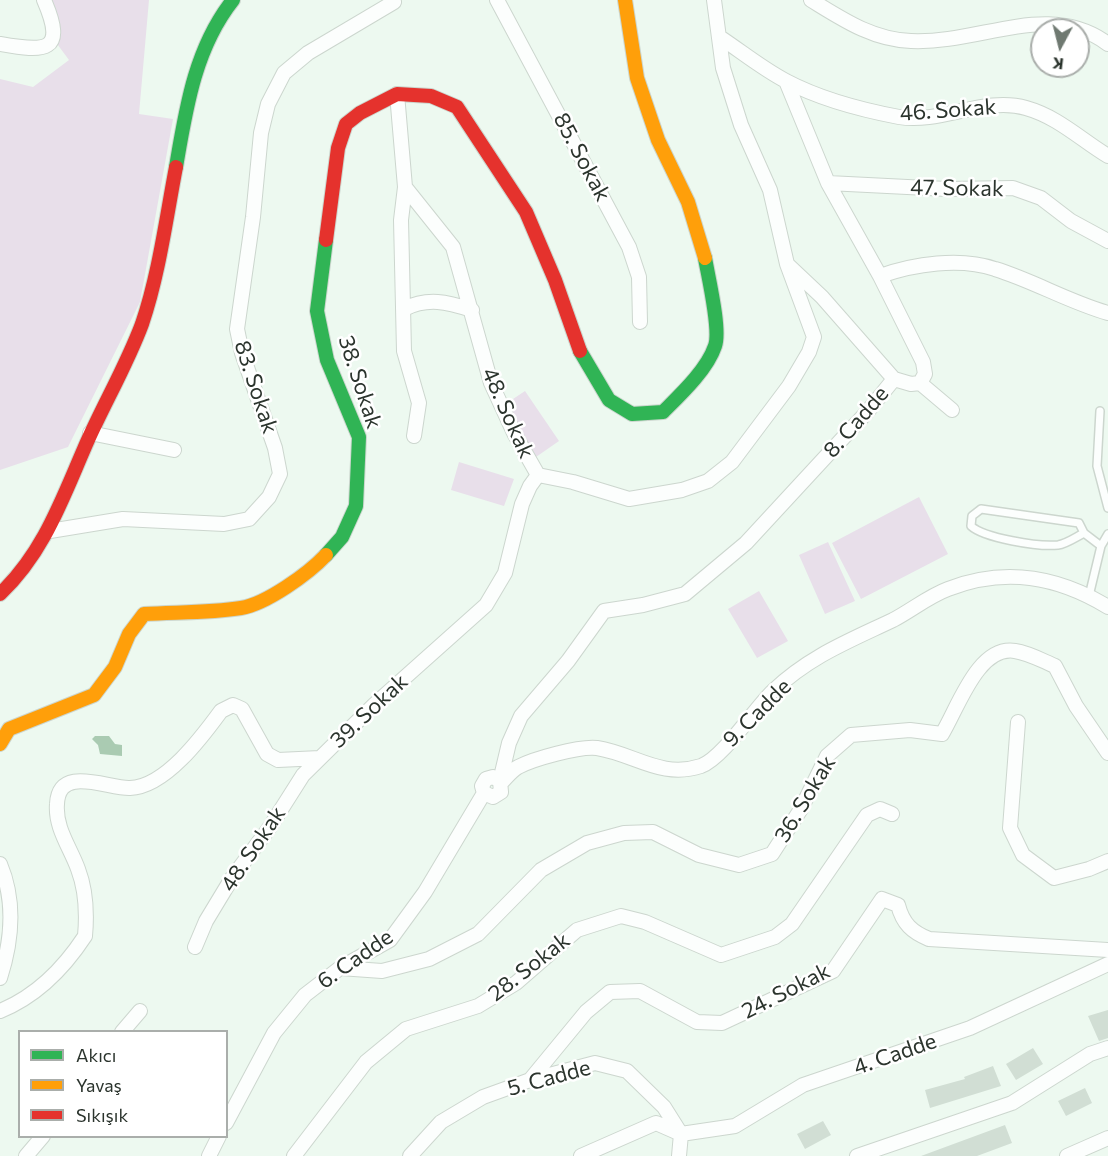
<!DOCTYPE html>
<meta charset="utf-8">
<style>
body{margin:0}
#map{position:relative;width:1108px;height:1156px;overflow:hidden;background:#edf9f0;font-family:Commissioner,sans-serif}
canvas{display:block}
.legend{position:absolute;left:18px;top:1030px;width:210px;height:108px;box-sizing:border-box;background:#fff;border:2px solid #aaaeab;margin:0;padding:8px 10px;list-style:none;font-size:18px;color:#2b342d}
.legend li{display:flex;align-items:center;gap:12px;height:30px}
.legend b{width:30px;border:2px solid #aaaeab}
.north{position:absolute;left:1030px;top:18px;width:60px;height:60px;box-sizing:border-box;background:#fff;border:2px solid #aaaeab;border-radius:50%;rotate:187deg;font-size:16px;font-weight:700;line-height:24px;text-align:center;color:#2b342d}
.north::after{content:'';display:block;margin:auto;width:21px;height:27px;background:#6f7971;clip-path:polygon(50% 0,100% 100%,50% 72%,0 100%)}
</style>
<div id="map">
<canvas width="1108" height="1156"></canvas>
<ul class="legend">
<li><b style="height:8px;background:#30b455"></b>Akıcı</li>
<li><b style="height:8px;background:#ff9f0a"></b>Yavaş</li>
<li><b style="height:8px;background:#e5322d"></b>Sıkışık</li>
</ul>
<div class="north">K</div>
</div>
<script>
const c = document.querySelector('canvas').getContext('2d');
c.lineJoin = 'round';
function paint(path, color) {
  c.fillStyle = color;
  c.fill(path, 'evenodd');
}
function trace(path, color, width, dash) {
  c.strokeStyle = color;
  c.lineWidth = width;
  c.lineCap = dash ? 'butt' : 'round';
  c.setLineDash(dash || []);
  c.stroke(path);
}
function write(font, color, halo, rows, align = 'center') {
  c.font = font + ' Commissioner,sans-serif';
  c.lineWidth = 5;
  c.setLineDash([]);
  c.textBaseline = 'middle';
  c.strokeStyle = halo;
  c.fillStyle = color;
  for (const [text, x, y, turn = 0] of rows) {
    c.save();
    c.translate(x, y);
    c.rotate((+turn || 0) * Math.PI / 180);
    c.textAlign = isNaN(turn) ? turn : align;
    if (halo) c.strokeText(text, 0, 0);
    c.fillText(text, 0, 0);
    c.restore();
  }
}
paint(new Path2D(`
 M46 0H149L139 114 173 119 140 302 68 447 0 470V79L33 87 69 60 49 33Z
 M525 391 559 441 536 457 501 407Z
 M459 462 514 479 504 506 451 490Z
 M919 497 948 554 861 599 832 543Z
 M828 542 855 601 825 614 799 555Z
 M759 591 788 641 757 658 728 609Z`), '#e8dfea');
paint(new Path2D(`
 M95 736H109L115 744 122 745V756L100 754 98 745 92 739Z`), '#aacbb2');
paint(new Path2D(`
 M1108 1010V1038L1099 1041 1088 1016Z
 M1033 1048 1043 1064 1016 1080 1006 1064Z
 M993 1066 1001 1086 930 1108 925 1090 965 1079 964 1077Z
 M1085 1088 1092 1103 1066 1116 1058 1101Z
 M823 1121 831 1135 805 1149 797 1134Z
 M1005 1125 1012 1143 977 1156H921Z`), '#d1ded4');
const lane = new Path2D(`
 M1100 411 1097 466 1108 508
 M981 509 1079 523 1084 533C1076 537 1066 544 1058 545 1038 547 984 538 971 526L972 516Z
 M1084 533 1101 546
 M1089 596 1101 546 1108 534`);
const street = new Path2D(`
 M497 0 629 247 639 277 640 322
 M714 0 723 68 741 125 770 190 787 264 822 297 894 379
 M811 0C842 19 873 40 911 41 982 44 1048 0 1108 44
 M721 38C742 52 763 69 786 81 820 99 862 110 899 117 941 124 985 96 1026 108 1058 117 1080 139 1108 156
 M0 44C45 52 67 53 44 0
 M786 81 828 183 880 276 923 362 925 374 920 383 911 384 894 379
 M397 94 405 187
 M828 183 947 189 1013 188 1041 198 1071 221 1108 241
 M880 276C914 264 960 257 995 269 1034 281 1069 302 1108 313
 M404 309C428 297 447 302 472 310
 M920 383 952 410
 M90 433 174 450
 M414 436 419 403 404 351 401 220 405 187 453 247 491 383 514 433 538 475 573 482 629 499 682 490 708 481 732 462 789 386 809 352 814 337 787 264
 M50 531 123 519 224 524 249 519 269 497 280 474 275 448 242 353 237 329 253 217 261 133 268 104 284 73 308 53 394 2
 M1018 722 1010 828 1023 855 1054 878 1089 869 1108 861
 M500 781 493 777 486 779 482 786 484 793 493 797 501 792 500 781 509 743 521 716 568 661 604 611 643 605 685 594 746 543 868 411 894 379
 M501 783C506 778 512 770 518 767 533 759 579 746 597 748 635 754 661 779 701 766 723 758 755 708 773 691 810 656 849 641 893 620 912 610 929 596 948 589 1005 567 1057 576 1108 607
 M0 864C16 902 12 941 0 978
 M195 947 206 921 232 878 270 827 303 775 374 705 486 605 505 573 522 504 530 486 538 475
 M340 968 382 971 429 959 478 934 541 870 587 843 624 833 653 832 699 855 739 865 772 854 801 809 827 756 851 735 910 730 942 734C958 708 978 645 1015 651 1029 653 1043 661 1055 666L1076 706 1108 753
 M0 1011C37 996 64 968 85 936 87 914 86 890 78 869 70 847 55 828 57 804 59 764 108 789 130 788 165 787 202 737 221 711L233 705 242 709 267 754 278 760 320 758
 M122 1032 140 1011
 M530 1080 586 1012 610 992 640 991 697 1022 722 1023 833 971 882 899 898 905C903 924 912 932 929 939L1108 950
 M226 1123 274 1033 305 995 340 968 390 940 425 892 484 793
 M681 1134 735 1126 803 1085 970 1028 1108 964
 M26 1156 43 1136
 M209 1156 219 1136
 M294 1156 366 1062 406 1029 478 1006 516 983 577 930 621 916 645 922 721 955 775 937 792 924 867 815 880 809 892 814
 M410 1156 441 1122 483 1097 530 1080 595 1063 627 1071 664 1107 681 1134
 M581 1156 656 1123 681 1134
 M679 1156 681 1134
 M857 1156 1012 1103 1090 1054 1108 1048
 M1067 1156 1108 1138`);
const fast = new Path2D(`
 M176 167C186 108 195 48 233 0
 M580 351 609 400 632 414 663 412C680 395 707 370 715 346 721 330 708 276 705 258
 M326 555 342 537 356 506 359 437 327 360 317 311 326 240`);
const slow = new Path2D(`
 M625 0 637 78 658 140 688 202 705 258
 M0 744 9 729 94 695 115 667 129 634 144 614C176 612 209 613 241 608 266 604 308 574 326 555`);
const jam = new Path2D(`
 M326 240 338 148 346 124 360 113 397 94 431 96 457 107 526 212 555 280 580 351
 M0 594C43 553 61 502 84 449 102 407 126 367 142 324 159 274 166 219 176 167`);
trace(lane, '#ccd6ce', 10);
trace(street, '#ccd6ce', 16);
trace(fast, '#ccd6ce', 16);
trace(slow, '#ccd6ce', 16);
trace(jam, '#ccd6ce', 16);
trace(lane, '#fcfefd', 7);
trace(street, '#fcfefd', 14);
trace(fast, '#30b455', 14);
trace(slow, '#ff9f0a', 14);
trace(jam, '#e5322d', 14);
write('22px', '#2b342d', '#fff', [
 ["46. Sokak",948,110,-4],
 ["85. Sokak",582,157,62],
 ["47. Sokak",957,188,1],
 ["38. Sokak",360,382,72],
 ["83. Sokak",256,387,72],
 ["48. Sokak",508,413,66],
 ["8. Cadde",856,422,-49],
 ["39. Sokak",369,711,-43],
 ["9. Cadde",757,713,-45],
 ["36. Sokak",805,799,-59],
 ["48. Sokak",253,849,-56],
 ["6. Cadde",355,959,-35],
 ["28. Sokak",529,967,-38],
 ["24. Sokak",786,991,-27],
 ["4. Cadde",895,1054,-19],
 ["5. Cadde",549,1078,-15]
]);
</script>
